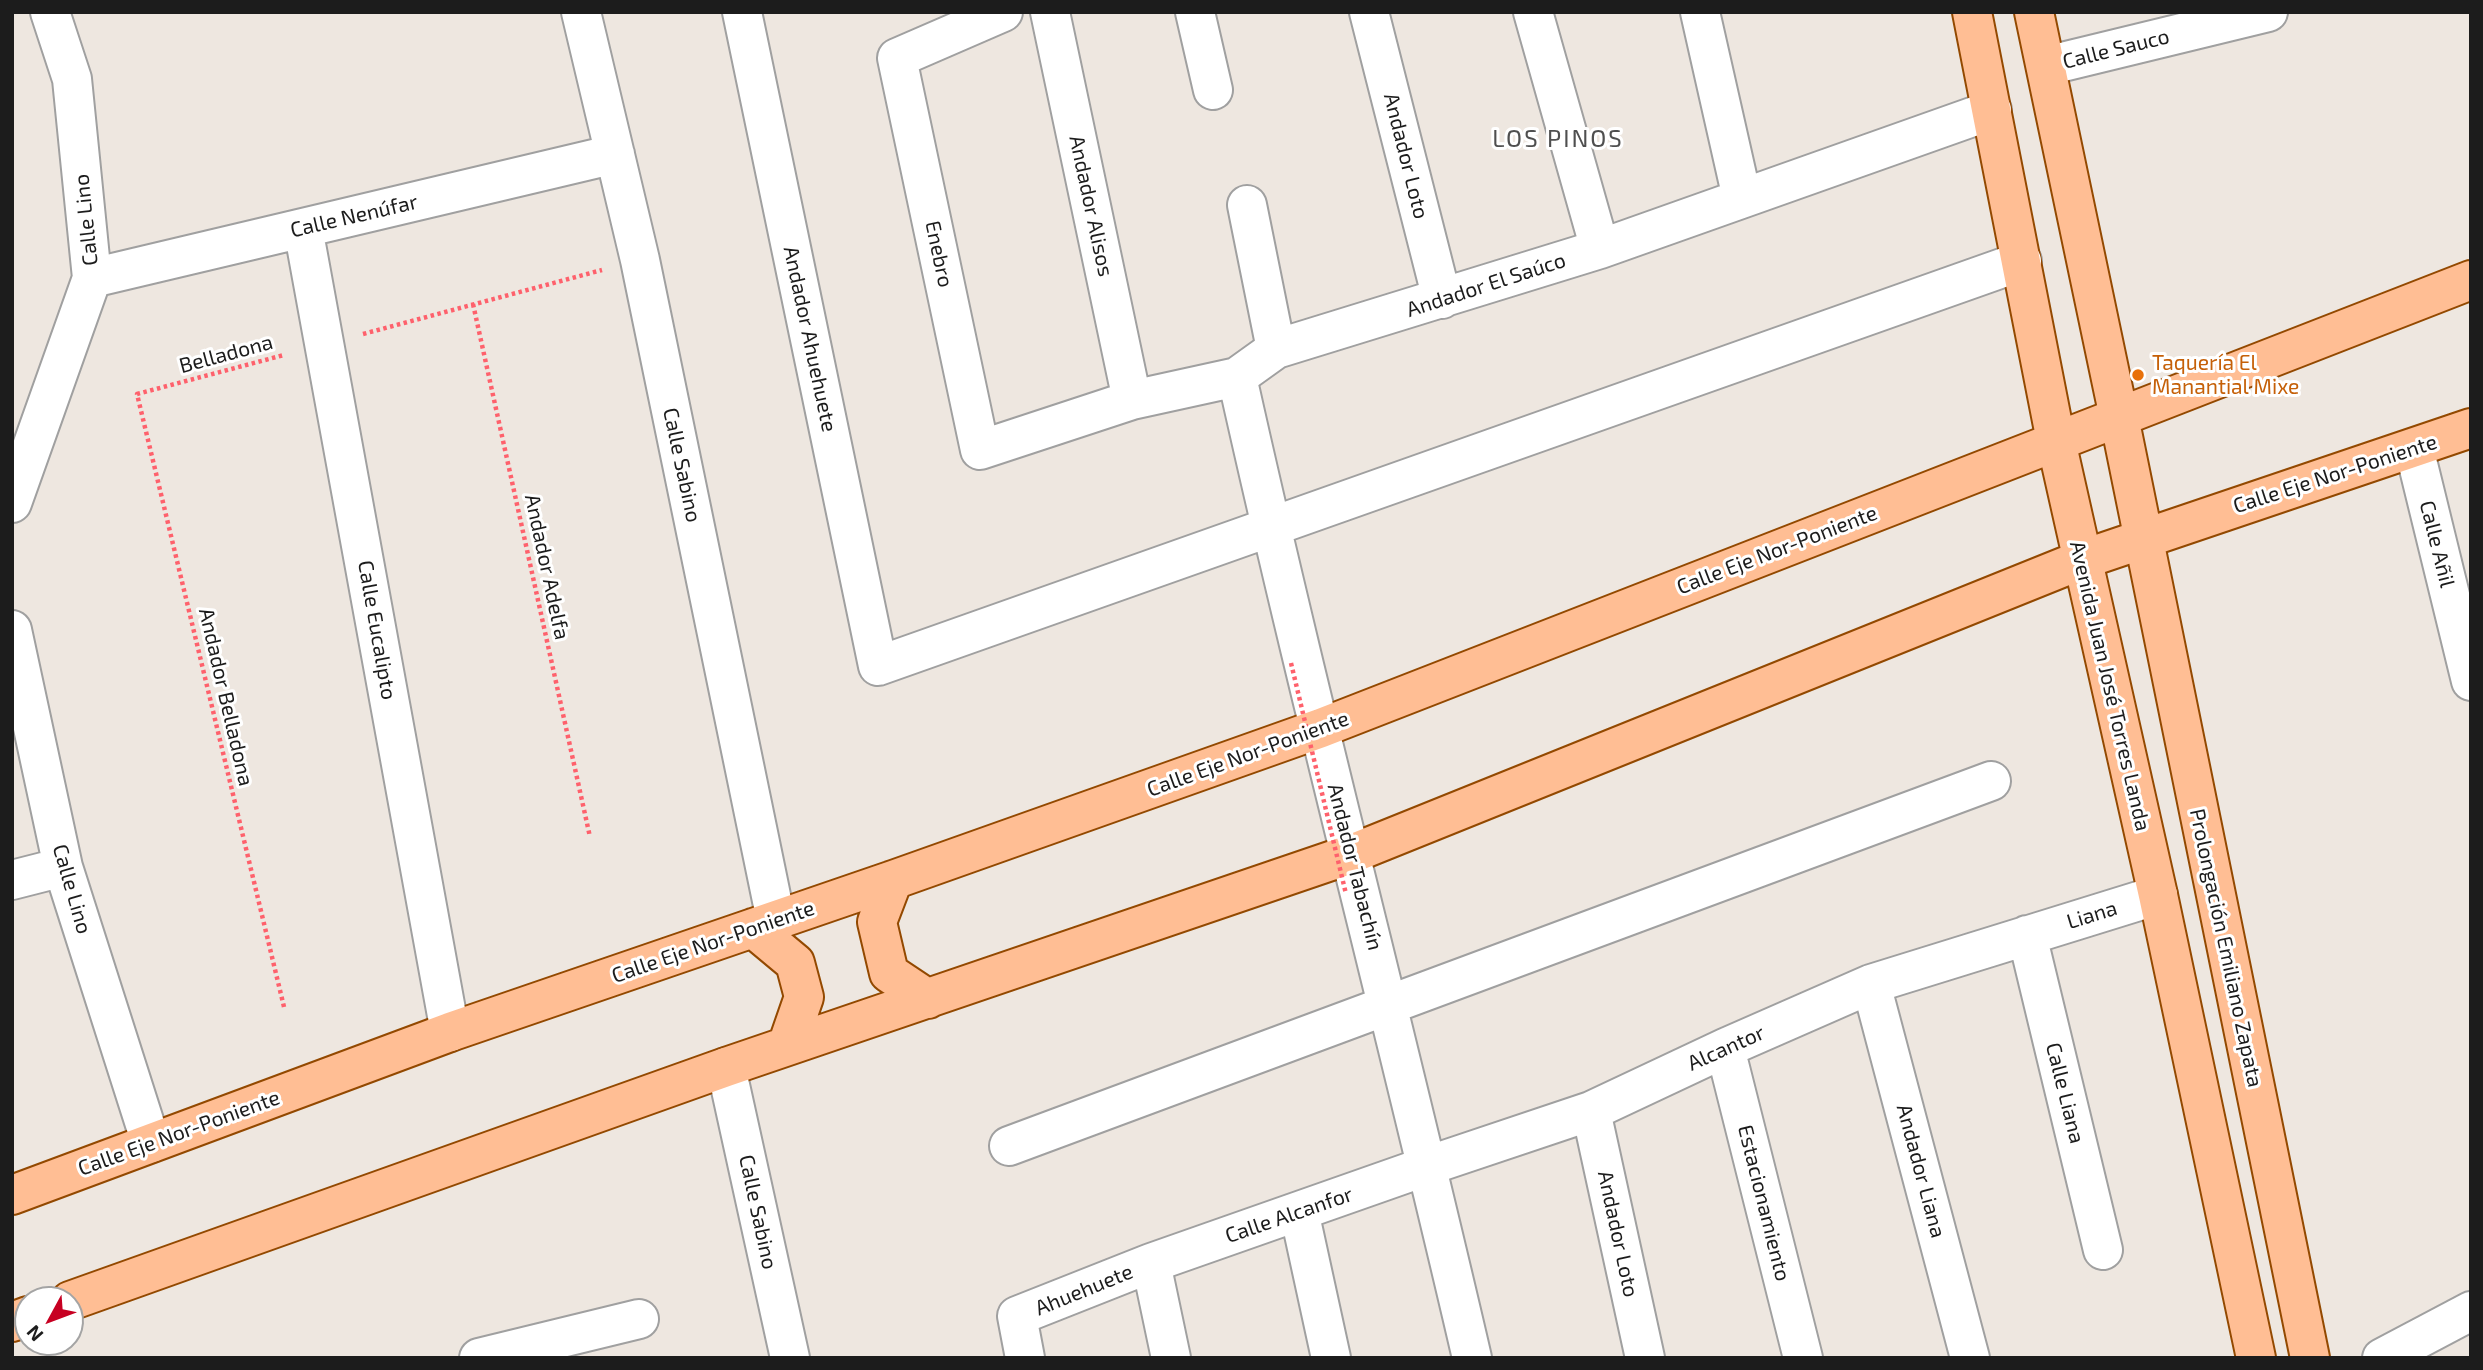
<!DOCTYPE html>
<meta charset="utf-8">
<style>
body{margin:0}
#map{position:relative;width:2483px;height:1370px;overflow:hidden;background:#eee7e0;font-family:"Exo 2",sans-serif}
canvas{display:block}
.frame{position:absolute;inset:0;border:14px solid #1c1c1c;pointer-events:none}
.north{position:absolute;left:14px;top:1286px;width:70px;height:70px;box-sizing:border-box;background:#fff;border:2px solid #a4a4a4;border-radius:50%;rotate:229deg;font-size:19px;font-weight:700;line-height:28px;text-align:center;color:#1c1c1c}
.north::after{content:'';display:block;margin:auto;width:24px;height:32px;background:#c70022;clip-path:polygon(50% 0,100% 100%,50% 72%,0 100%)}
</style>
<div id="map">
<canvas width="2483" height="1370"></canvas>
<div class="frame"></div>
<div class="north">N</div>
</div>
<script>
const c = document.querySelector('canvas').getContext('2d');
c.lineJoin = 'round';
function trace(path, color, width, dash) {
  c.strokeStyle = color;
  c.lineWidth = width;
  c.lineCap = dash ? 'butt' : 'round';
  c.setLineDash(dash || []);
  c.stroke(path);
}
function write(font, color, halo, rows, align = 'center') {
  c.font = font + ' "Exo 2",sans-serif';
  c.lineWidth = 6;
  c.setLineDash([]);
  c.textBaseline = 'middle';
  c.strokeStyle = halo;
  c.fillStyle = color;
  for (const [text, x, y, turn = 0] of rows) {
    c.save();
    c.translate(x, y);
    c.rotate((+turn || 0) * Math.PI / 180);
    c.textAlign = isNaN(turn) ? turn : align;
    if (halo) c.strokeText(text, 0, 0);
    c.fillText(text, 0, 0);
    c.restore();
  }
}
const minor = new Path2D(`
 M581 12 640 260 776 920
 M742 12 878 666 2022 261
 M1003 12 897 58 980 450 1132 400 1237 377 1276 349 1600 249 1992 110
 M1050 12 1132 400
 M1195 12 1213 90
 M1369 12 1442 299
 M1533 12 1600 249
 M1700 12 1742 198
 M2046 66 2268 12
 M1247 205 1276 349
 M303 228 450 1032
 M92 278 615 154
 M1237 377C1310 705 1396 1030 1472 1358
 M2414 448 2471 681
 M12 503 92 278 72 79 50 12
 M12 630 63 867 151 1143
 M12 880 63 867
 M2027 935 2103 1250
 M1871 984 1970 1358
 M1725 1048 1803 1358
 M726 1067 790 1358
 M1591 1111 1645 1358
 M1009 1146 1991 781
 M1299 1211 1331 1358
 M1151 1263 1171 1358
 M479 1358 639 1319
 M1025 1358 1017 1316 1151 1263 1427 1166 1591 1111 1725 1048 1871 984 2158 895
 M2382 1358 2471 1311`);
const major = new Path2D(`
 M1972 12 2056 441 2158 895 2256 1358
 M2034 12 2119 417 2310 1358
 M893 880 877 922 889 973 928 999
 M753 928 795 963 804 997 787 1046
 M12 1195 450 1032 893 880 1321 728 2471 280
 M70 1301 726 1067 1351 854 2081 560 2471 428
 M12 1322 28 1316`);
trace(minor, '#a0a0a0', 42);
trace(major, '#934900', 42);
trace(new Path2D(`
 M473 304 590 837
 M363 334 602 270
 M284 1007 137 394 284 355`), '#fe616c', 4.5, [3.5, 3.5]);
trace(minor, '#fff', 38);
trace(major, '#ffbe94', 38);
trace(new Path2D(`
 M1291 663 1346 894`), '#fe616c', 4.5, [3.5, 3.5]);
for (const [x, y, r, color] of [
 [2138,375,7,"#e8710a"]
]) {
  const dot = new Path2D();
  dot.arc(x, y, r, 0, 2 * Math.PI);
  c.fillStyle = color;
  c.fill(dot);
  trace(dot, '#fff', 2.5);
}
write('21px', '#1c1c1c', '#fff', [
 ["Calle Sauco",2116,49,-14],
 ["Andador Loto",1406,156,76],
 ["Andador Alisos",1091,206,78],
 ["Calle Nenúfar",354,216,-13],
 ["Calle Lino",86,220,-96],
 ["Enebro",939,254,78],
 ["Andador El Saúco",1486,285,-18],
 ["Andador Ahuehuete",810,339,78],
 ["Belladona",226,354,-15],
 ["Calle Sabino",682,465,78],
 ["Calle Eje Nor-Poniente",2335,474,-18],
 ["Calle Añil",2437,544,76],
 ["Calle Eje Nor-Poniente",1777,550,-21],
 ["Andador Adelfa",547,567,78],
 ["Calle Eucalipto",377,630,80],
 ["Avenida Juan José Torres Landa",2110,686,77],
 ["Andador Belladona",226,697,77],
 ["Calle Eje Nor-Poniente",1248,754,-20],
 ["Andador Tabachín",1355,867,76],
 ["Calle Lino",72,889,74],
 ["Liana",2092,915,-17],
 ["Calle Eje Nor-Poniente",713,942,-19],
 ["Prolongación Emiliano Zapata",2226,948,78],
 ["Alcantor",1726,1048,-24],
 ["Calle Liana",2065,1093,76],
 ["Calle Eje Nor-Poniente",179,1133,-20],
 ["Andador Liana",1921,1171,75],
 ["Estacionamiento",1764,1203,76],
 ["Calle Sabino",758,1212,78],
 ["Calle Alcanfor",1289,1215,-19],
 ["Andador Loto",1618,1234,78],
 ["Ahuehuete",1084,1290,-22]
]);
write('21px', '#c56008', '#fff', [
 ["Taquería El",2152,363],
 ["Manantial Mixe",2152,387]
], 'left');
c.letterSpacing = '2px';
write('24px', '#4f4f4f', '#fff', [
 ["LOS PINOS",1558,139]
]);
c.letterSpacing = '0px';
</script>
